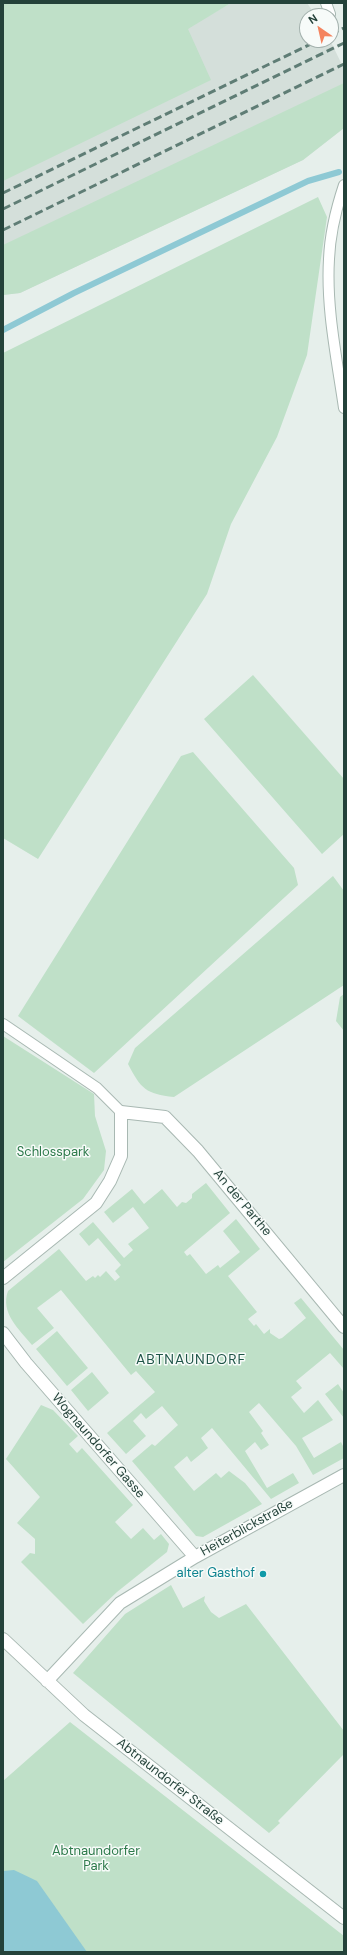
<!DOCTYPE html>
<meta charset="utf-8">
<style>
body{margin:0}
#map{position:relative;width:347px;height:1955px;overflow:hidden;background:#e6efeb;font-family:"DM Sans",sans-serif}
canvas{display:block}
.frame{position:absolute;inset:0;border:4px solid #24423a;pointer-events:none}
.north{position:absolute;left:299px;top:8px;width:40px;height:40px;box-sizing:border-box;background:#f7fbf9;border:1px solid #a3b1ad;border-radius:50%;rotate:326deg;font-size:11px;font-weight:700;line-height:16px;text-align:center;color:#24423a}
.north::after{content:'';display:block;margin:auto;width:14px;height:18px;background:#f4845f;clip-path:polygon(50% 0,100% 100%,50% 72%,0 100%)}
</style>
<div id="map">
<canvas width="347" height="1955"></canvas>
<div class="frame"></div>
<div class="north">N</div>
</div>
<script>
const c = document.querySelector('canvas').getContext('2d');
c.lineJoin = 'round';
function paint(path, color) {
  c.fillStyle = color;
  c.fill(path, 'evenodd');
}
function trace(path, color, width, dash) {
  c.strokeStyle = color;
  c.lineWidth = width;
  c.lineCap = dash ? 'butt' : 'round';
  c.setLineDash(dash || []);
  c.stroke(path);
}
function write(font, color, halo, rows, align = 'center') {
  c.font = font + ' "DM Sans",sans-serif';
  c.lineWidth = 3;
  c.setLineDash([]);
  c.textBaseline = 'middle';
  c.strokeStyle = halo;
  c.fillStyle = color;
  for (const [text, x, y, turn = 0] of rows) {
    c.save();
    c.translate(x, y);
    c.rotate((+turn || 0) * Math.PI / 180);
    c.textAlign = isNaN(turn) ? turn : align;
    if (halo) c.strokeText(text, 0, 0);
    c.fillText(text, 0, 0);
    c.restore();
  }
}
paint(new Path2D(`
 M231 3H307L316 16H307V40H330L344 69V128L303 160 20 293 3 295V121L157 45Z`), '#d4dfda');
paint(new Path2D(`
 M3 3H231L188 29 211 80 3 181Z
 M344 83V128L303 160 20 293 3 295V245Z
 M318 197 327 217 307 355 277 437 231 524 207 594 38 859 3 838V353Z
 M253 675 344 779V834L322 854 204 719Z
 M193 752 294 868 298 885 94 1073 18 1016 181 756Z
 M333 876 344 891V985L174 1097C146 1094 141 1089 128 1064L135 1048Z
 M344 994V1031L336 1021 340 997Z
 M3 1036 94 1094 95 1116 106 1151 104 1170 83 1199 3 1262Z
 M206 1183 230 1213 184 1252 187 1256 190 1254 206 1274 218 1265 220 1268 240 1252 223 1231 236 1219 260 1249 228 1276 257 1312 248 1319 254 1326 256 1324 264 1334 270 1329V1333L279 1339 282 1338 306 1318 294 1303 301 1298 344 1350V1369L330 1353 296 1381 302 1388 291 1397 304 1413 318 1400 333 1420 302 1438 314 1458 341 1442 344 1448V1458L313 1475 296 1446 259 1403 249 1412 263 1431 261 1433 269 1445 261 1450 255 1442 245 1451 267 1488 293 1473 299 1483 271 1499 212 1428 201 1438 208 1448 191 1462 187 1456 174 1467 194 1491 216 1473 221 1478 229 1471 245 1483 262 1504 203 1537 196 1536 132 1461 152 1444 155 1446 178 1425 162 1406 146 1419 141 1413 133 1421 146 1436 126 1454 107 1433 155 1392 136 1371 131 1375 61 1290 37 1308 54 1328 32 1345C19 1329 0 1313 8 1291L59 1249 86 1281 93 1276 95 1278 98 1275 100 1277 106 1271 115 1281 120 1277 115 1271 121 1265 98 1238 89 1246 79 1234 93 1222 124 1258 133 1250 128 1244 149 1228 133 1207 113 1223 104 1212 132 1189 144 1204 162 1189 177 1207 182 1202 186 1203 192 1198V1194Z
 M57 1331 88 1368 67 1386 36 1349Z
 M92 1372 109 1393 88 1411 71 1390Z
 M338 1384 344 1393V1418L325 1394Z
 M41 1405 53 1410 78 1436 69 1444 77 1453 82 1448 133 1505 115 1522 131 1539 143 1528 154 1540 161 1534 169 1544 167 1552 117 1592 83 1624 21 1562 30 1553 35 1554V1539L17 1523 40 1497 6 1459Z
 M171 1585 183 1608 205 1596 204 1601 211 1612 219 1618 246 1604 344 1731V1754L278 1821 280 1823 269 1833 73 1673 125 1614Z
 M70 1722 344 1936V1952H3V1781Z`), '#bfe0c8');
paint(new Path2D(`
 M14 1870 37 1881 87 1952H3V1871Z`), '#8ec9d4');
trace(new Path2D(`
 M3 330 74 293 308 181 339 172`), '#8ec9d4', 6);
const lane = new Path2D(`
 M326 3 330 14
 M344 185C336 209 330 234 329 259 326 309 337 359 344 408
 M3 1024 97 1088 121 1112`);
const street = new Path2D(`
 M3 1278 96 1203 110 1181 121 1156V1112L165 1117 198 1151 344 1327
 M3 1333 26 1363 195 1557
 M3 1639 84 1715 344 1918
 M47 1681 120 1603 195 1557 344 1475`);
trace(lane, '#a8b8b2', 12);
trace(street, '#a8b8b2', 14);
trace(lane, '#fff', 10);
trace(street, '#fff', 12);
trace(new Path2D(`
 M331 34 344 28
 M3 193 319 40
 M3 209 344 43
 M3 230 344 64`), '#5f7d75', 3, [8, 4]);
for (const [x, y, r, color] of [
 [263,1574,4,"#0f9aa8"]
]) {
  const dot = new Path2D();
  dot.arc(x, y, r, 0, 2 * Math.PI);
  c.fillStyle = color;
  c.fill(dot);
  trace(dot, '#f7fbf9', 1.5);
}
write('13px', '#2d7a4b', '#f7fbf9', [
 ["Schlosspark",53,1153],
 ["Abtnaundorfer",96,1852],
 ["Park",96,1867]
]);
write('13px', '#24423a', '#f7fbf9', [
 ["An der Parthe",242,1203,50],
 ["Wognaundorfer Gasse",98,1446,49],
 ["Heiterblickstraße",247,1528,-29],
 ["Abtnaundorfer Straße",170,1782,38]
]);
write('13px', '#0d838f', '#f7fbf9', [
 ["alter Gasthof",255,1574]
], 'right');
c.letterSpacing = '1px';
write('14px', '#1f5548', '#f7fbf9', [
 ["ABTNAUNDORF",191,1360]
]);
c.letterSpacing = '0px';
</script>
